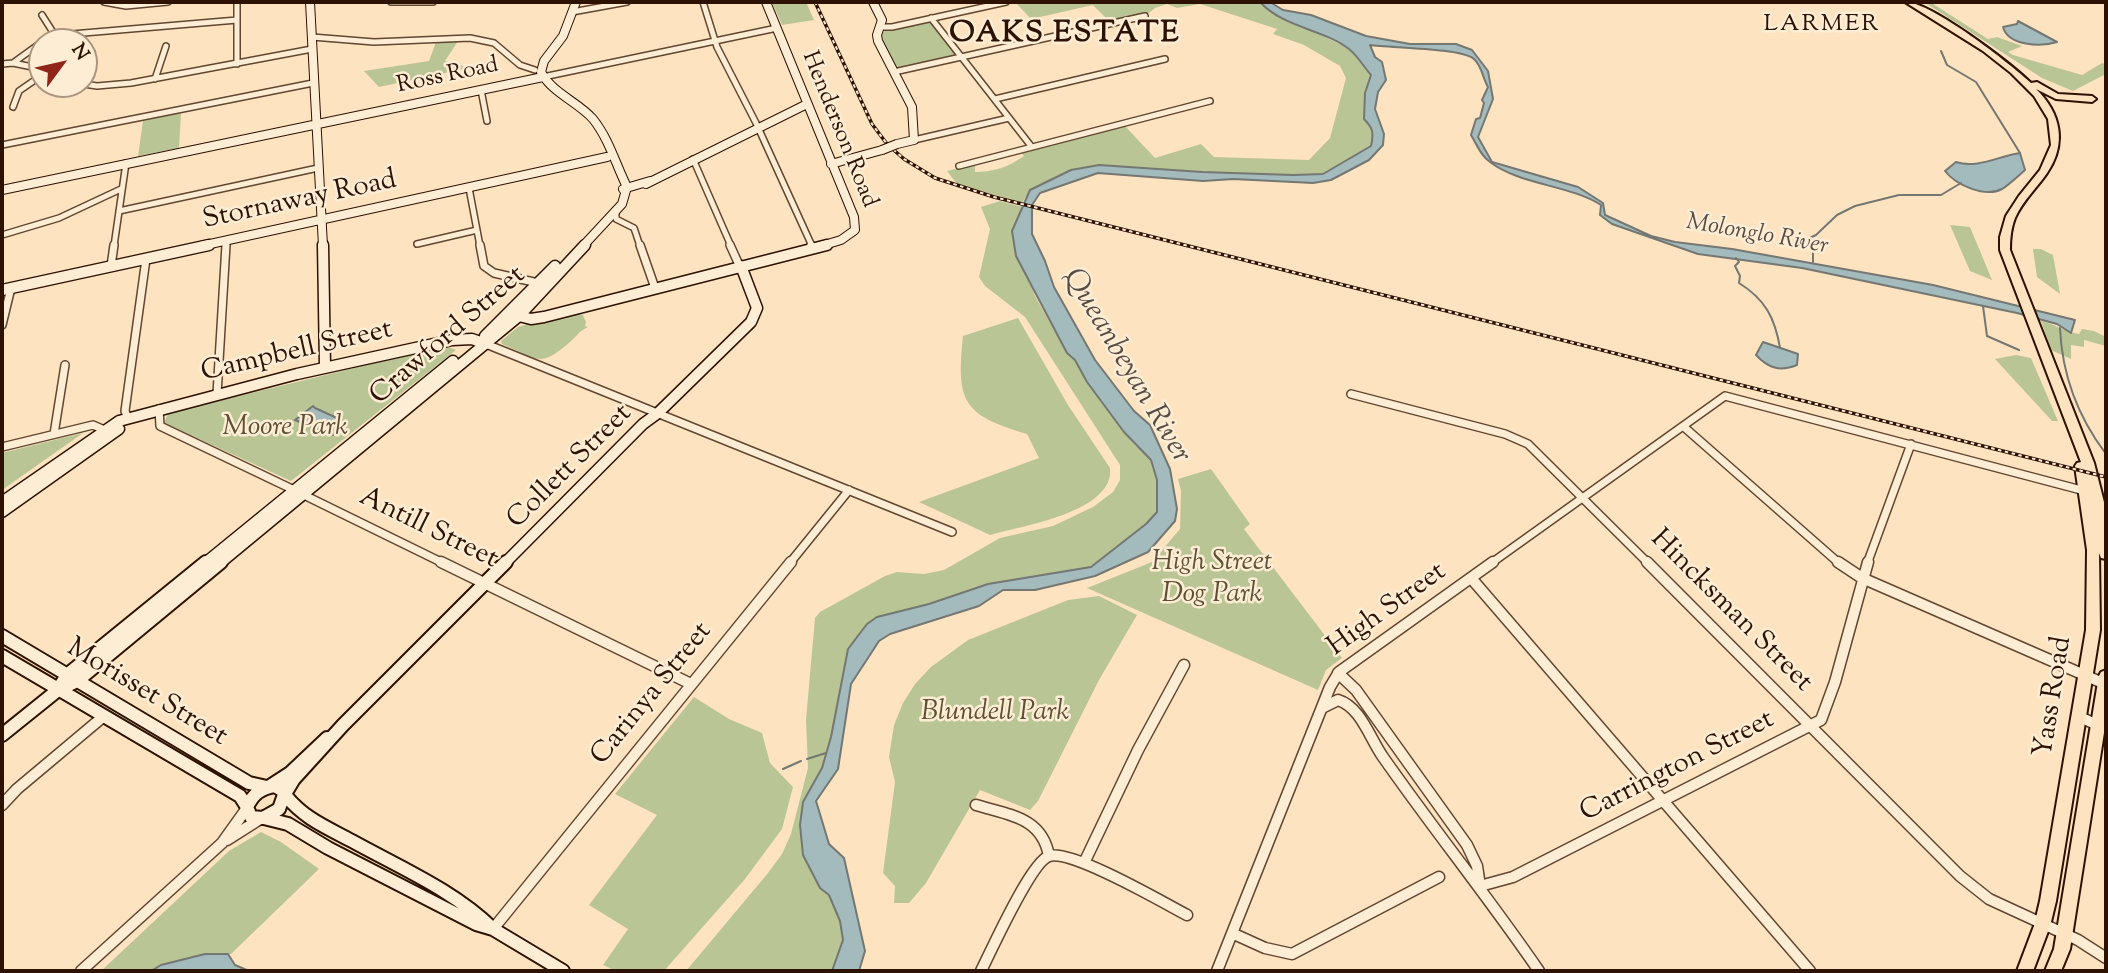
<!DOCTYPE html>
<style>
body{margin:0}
#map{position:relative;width:2108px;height:973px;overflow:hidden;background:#fde3bf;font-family:"Sorts Mill Goudy",serif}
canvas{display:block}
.frame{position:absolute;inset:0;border:4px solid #2d1101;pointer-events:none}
.north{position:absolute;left:28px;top:28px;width:70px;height:70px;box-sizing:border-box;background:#feedd5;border:2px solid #aa9580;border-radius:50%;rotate:57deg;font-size:19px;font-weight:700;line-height:28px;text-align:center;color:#2d1101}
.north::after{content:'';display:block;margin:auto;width:24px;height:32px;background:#8f2418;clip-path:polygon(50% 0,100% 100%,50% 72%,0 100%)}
</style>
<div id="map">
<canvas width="2108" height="973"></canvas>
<div class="frame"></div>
<div class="north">N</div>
</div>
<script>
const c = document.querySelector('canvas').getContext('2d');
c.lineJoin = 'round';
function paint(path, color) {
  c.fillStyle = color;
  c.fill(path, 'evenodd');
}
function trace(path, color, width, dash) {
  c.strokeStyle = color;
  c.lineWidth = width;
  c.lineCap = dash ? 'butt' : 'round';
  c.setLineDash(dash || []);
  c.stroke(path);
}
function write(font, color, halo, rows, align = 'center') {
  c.font = font + ' "Sorts Mill Goudy",serif';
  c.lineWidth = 5;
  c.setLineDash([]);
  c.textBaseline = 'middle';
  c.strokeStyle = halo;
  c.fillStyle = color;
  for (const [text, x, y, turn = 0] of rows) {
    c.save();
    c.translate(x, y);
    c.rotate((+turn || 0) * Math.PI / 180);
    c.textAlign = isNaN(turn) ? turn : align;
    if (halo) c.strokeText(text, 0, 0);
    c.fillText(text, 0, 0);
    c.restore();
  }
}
paint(new Path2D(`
 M772 2H806L814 20 782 25Z
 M1015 2H1260L1268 10 1350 49 1371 75 1365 93 1364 118C1373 128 1374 133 1371 146L1323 174 1293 175 1202 172 1099 165 1045 182 1030 190 1022 203 957 184 947 171 975 164V172C994 172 1008 167 1024 156L1019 150 1124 125 1155 158 1201 144 1214 157 1309 160 1330 138 1346 78 1340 66 1304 45 1273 34 1277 29 1200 4 1177 8 1167 4 1155 8 1149 13 1108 20 1093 5 1031 19Z
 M1924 2H1930L1988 39 1997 37 2022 46 2008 52 2013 55 2082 75 2102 63 2106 64V74L2073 91 2042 78Z
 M930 21 957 56 900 69 895 67 881 40V32Z
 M458 41 445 61 463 66 464 69 379 87 364 71 429 61 436 42Z
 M181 113 179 148 138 156 143 121Z
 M1000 201 1022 207 1012 231 1035 296 1067 353 1075 360 1087 382 1124 432 1151 460 1157 480V512L1146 524 1091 567 988 584 929 604 898 611 848 649 831 737 822 768 803 802 800 824 803 855 820 888 829 895 840 921 843 940 835 968 832 971H686L768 873 782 854 791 834 808 768 806 720 815 618 820 612 885 576 897 572 924 574 944 570 1000 538 1053 526 1093 507 1113 492 1120 480V465L1025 317 985 286 979 277 990 229 981 207Z
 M1950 225 1970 227 1992 280 1970 271Z
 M2033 249H2041L2053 255 2060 294 2037 277Z
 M577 313 583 315 586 322 585 326 588 327C578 332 578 335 570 342 539 369 538 359 502 344L501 341 518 327 525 325 526 321Z
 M1018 318 1068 405 1110 468C1115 512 1021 526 990 535L919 502 1039 458 1027 434C963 415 956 402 963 336Z
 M2041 321C2055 324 2065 332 2079 334L2082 329 2094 331 2106 337V346L2084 340V347L2071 345V359L2051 350Z
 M446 346 456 350 291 481 164 423 168 413Z
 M2016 355 2031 358 2058 421H2052L1995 359Z
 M83 433 2 490V453Z
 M1211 469 1250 524 1244 529 1342 658 1326 670 1318 690 1087 588 1152 562 1180 529 1181 491 1178 479Z
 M1099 596 1137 615 1099 680 1038 801 1030 810 980 790 926 883 909 903H894L895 886 883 873 895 782 889 757 894 725 903 703 915 684 931 667 968 640 1068 600Z
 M694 697 729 719 762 733 770 763 793 787 782 829 745 879 664 971H616L603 965 628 929 589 905 657 815 615 794Z
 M261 832 281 842 319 869 231 954H205L161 965 151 971H101L229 851Z`), '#bac596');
const water = new Path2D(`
 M1260 2H1270L1283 10 1311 15 1366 36 1410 44H1456L1472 50 1488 71 1493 99 1478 137 1492 162 1578 187 1603 203 1605 215 1651 236 1675 242 1732 249 1933 285 2075 320 2071 333 2057 324 2017 313 1802 268 1698 254 1612 224 1600 215 1601 205C1570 185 1520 185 1490 162 1481 156 1477 145 1471 135L1476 119 1480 118 1484 103 1482 100 1488 87C1483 79 1482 66 1474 59 1461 48 1391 48 1370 45L1375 57 1382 62 1386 80 1378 92 1375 109 1384 134 1383 145 1369 160 1331 180 1313 183 1233 179 1203 181 1098 173 1040 193 1032 205V234L1045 261 1054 287 1095 360 1134 411 1150 425 1170 469 1177 509 1175 521 1148 552 1095 576 1035 590H1003L979 606 890 634 879 641 851 684 838 769 816 801 829 844 844 858 865 951 859 971H832L843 940 840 921 829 895 820 888 803 855 800 825 803 802 822 768 831 737 848 649 867 624 877 617 929 604 988 584 1091 567 1146 524 1157 512V480L1151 460 1124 432 1087 382 1075 360 1067 353 1016 256 1012 231 1030 190 1071 170 1099 165 1202 172 1293 175 1323 174 1371 146C1374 133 1373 128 1364 119L1365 93 1371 75C1364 67 1357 55 1349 49 1323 29 1284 28 1260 2Z
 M2018 21 2057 42C2041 47 2008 46 2003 27L2017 24Z
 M2020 153 2025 170C2018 176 2010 184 2002 189 1985 198 1956 185 1945 171L1956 162C1977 169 1999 156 2020 153Z
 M1763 342 1798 354 1797 365C1780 372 1768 368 1756 355Z
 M313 406 315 408 348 423 333 435 295 420Z
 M205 954H228L235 965 249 971H151L161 965Z`);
paint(water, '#a4bbbd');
trace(water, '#747772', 2);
trace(new Path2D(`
 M1941 51 1947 65 1976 82 2020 153
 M1736 258 1739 262 1735 266 1740 276 1739 283C1765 299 1775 318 1780 348
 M1813 262V248L1803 244V241L1816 235 1837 215 1855 206 1899 195H1941L1961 183
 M1983 306 1987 336 2019 350
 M2060 328C2062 375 2078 417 2106 454
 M807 759 826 753
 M783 769 801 761`), '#747772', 2);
const streetFar2 = new Path2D(`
 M104 2 126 6 168 2
 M237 2V64
 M391 2H433
 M703 2 717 47 756 123 812 246
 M572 12 627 2
 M42 15 56 37
 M931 18 1031 146
 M880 27H892L1006 2
 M312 37 374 42 470 38 494 43 520 65 535 70
 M84 57 92 52
 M13 63 42 42 72 34 237 20
 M2 64 13 63 42 69
 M894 72 1145 16
 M543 77 777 28
 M155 79 166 46
 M84 84 97 86 131 83 312 49
 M481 90 487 121
 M995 99 1165 59
 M13 107 19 91 42 75
 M914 140 1009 118
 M2 145 313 83
 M693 159 731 246
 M959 166 1210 101
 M469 188 480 246
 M119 211 318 168
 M616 211V219L634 228 640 246
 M2 235 59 218 121 189
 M417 244 477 230
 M114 246 126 163
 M226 246V242`);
const streetFar1 = new Path2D(`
 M480 245 484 266 494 273 538 283
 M640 245 655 288
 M730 245 740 267
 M811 245 813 249
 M111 266 114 245
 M2 325 11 288
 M486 344 952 532
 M217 394 226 245
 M1351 394 1505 434 1528 444 1649 564
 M159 409 160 426 294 490
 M128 419 125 411 146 259
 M1684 427 1840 564
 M54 434 65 365
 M2 447 93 425 109 432
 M302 494 445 564
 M789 564 849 490
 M1490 564 1725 396 2085 491
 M1867 564 1911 444`);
const street = new Path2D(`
 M441 562 691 684
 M1647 562 1960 876 1989 899 2078 940 2106 958
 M1838 562 1862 578 2105 684
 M1471 578 1810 971
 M1338 673 1356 690 1467 845 1477 866 1480 886
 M1322 708 1338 700C1361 707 1370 739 1383 757 1434 830 1489 898 1539 971
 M2080 717 2106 729
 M2 805 17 789 104 716
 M976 805C1009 815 1042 817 1049 856
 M227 840 260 819
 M1084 863 1138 750 1184 665
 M1480 886 1513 877 1821 720 1835 682 1868 562
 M493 929 791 562
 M1234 934 1265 948 1292 954 1439 877
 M81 971 222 843 247 808
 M981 971C991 951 1031 862 1049 856 1072 849 1164 903 1187 915
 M1217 971 1330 687 1339 672 1493 562`);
const secondaryFar2 = new Path2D(`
 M310 2 323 246
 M576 2 563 36 544 61 541 72C553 94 577 101 593 119 609 139 616 165 627 187L622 204 583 246
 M766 2 854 217 855 230 841 240 821 246
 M873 2 882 20 877 35 878 41 912 107 914 140 897 144
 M831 164 882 150
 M646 184 807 104
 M623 189 650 181
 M2 190 543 77
 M201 246 607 157`);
const secondaryFar1 = new Path2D(`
 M323 245 325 367
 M2 290 209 245
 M519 316 531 319 544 317 827 245
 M485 336 555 266
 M2 502 119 421 297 374 452 340 472 339 486 344
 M2 512 119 429
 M204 564 453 361
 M219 564 519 316 585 245
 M504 564 643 424 658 413 751 322 757 308 741 266`);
const secondary = new Path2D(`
 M2 636 249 783 267 787
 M2 656 240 796 247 807
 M59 688 67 675 206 562
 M2 735 58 690 77 681 221 562
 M270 786 290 773 327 738
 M275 786 285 792 279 809 263 818 251 817 247 807C253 794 261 788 275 786Z
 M285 794 294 779 343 725 506 562
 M286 796C305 819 326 827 352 841 399 867 455 891 493 929
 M264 818 288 824 328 848 476 924 493 929 563 971`);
const primary = new Path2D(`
 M1905 2C1930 1 2011 64 2031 83L2037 82 2058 94 2092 96 2096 99 2092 102 2056 99 2036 89C2061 113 2067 144 2047 173 2037 188 2023 200 2015 218 2011 228 2010 239 2010 250L2094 463 2106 510V559L2101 558 2099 553 2100 630 2056 901 2050 926 2033 971H2017L2034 926 2040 901 2086 630 2087 550 2075 466 2077 463 2081 462 2000 250V237L2006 216 2019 196 2040 170 2051 145 2048 119 2034 96 2011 73 1983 51Z
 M2106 670V720L2070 949 2061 971H2045L2054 949 2099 676 2101 672Z`);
trace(streetFar2, '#614630', 8);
trace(streetFar1, '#614630', 10);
trace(street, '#614630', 13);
trace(secondaryFar2, '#2d1101', 10);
trace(secondaryFar1, '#2d1101', 13);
trace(secondary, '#2d1101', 16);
trace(primary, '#2d1101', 4);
trace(streetFar2, '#feedd5', 5);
trace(streetFar1, '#feedd5', 7);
trace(street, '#feedd5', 10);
trace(secondaryFar2, '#feedd5', 8);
trace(secondaryFar1, '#feedd5', 10);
trace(secondary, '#feedd5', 12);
paint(primary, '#fde3bf');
const rail = new Path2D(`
 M815 2 872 124 887 144 904 159 935 178 994 197 2106 477`);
trace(rail, '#2d1101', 3.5);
trace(rail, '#feedd5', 2, [3.5]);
const secondaryBridge = new Path2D(`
 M882 150 897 144`);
trace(secondaryBridge, '#2d1101', 10, []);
trace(secondaryBridge, '#feedd5', 8);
write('23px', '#2d1101', '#feedd5', [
 ["Ross Road",448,77,-12],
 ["Henderson Road",838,130,68]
]);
c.letterSpacing = '2px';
write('24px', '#2d1101', '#feedd5', [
 ["LARMER",1822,26]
]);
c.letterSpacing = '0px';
write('italic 24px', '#574c43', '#feedd5', [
 ["Molonglo River",1757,236,10]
]);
write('28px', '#2d1101', '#feedd5', [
 ["Stornaway Road",300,202,-12],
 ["Crawford Street",449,337,-41],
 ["Campbell Street",297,353,-13],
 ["Collett Street",571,468,-45],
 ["Antill Street",428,530,26],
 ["High Street",1388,611,-36],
 ["Hincksman Street",1730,612,45],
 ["Morisset Street",146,694,31],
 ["Carinya Street",653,695,-51],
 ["Yass Road",2055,697,-81],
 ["Carrington Street",1678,768,-27]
]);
write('italic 28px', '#5e5035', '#feedd5', [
 ["Moore Park",285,429],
 ["High Street",1212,564],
 ["Dog Park",1212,596],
 ["Blundell Park",995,714]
]);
c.letterSpacing = '2px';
write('bold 30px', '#2d1101', '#feedd5', [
 ["OAKS ESTATE",1065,36]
]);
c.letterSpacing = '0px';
write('italic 30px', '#574c43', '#feedd5', [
 ["Queanbeyan River",1125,367,59]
]);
</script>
